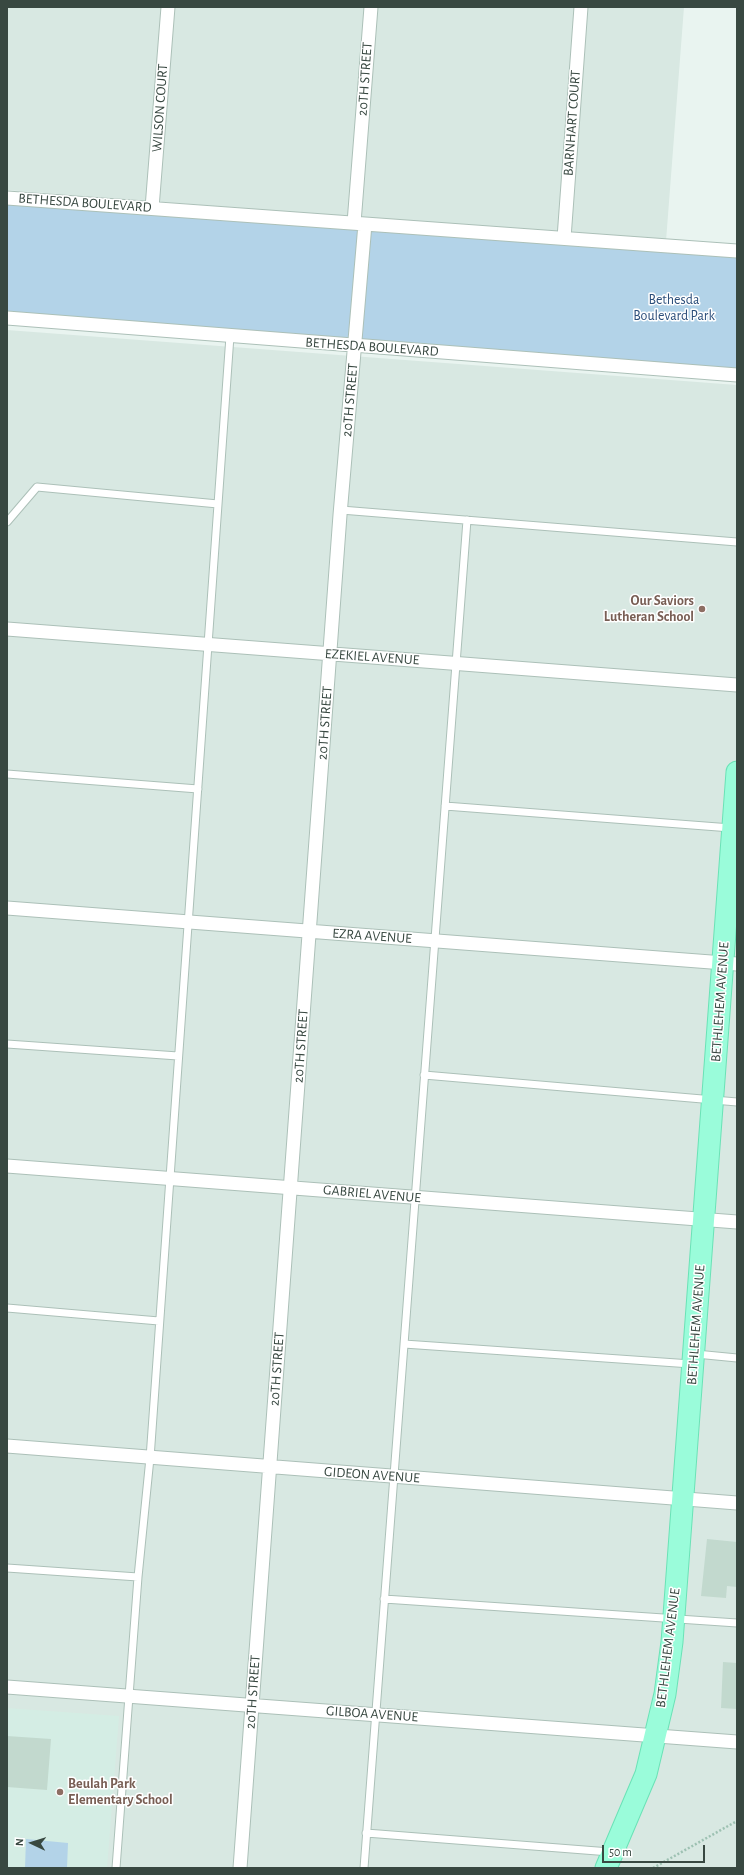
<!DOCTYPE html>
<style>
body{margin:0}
#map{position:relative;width:744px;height:1875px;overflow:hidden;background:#e9f4f0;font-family:"Alegreya Sans",sans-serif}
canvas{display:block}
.frame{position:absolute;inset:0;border:8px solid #384841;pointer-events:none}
.north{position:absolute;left:12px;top:1823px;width:40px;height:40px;-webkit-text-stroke:3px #fff;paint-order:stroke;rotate:274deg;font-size:11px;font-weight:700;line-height:16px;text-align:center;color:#384841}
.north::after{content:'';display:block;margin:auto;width:14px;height:18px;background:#384841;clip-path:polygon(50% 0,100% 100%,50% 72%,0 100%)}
.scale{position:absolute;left:602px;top:1845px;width:103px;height:18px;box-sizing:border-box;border:2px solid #384841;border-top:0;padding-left:5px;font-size:12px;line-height:14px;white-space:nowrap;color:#384841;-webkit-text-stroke:3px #fff;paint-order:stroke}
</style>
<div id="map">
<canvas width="744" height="1875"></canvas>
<div class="frame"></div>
<div class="north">N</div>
<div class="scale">50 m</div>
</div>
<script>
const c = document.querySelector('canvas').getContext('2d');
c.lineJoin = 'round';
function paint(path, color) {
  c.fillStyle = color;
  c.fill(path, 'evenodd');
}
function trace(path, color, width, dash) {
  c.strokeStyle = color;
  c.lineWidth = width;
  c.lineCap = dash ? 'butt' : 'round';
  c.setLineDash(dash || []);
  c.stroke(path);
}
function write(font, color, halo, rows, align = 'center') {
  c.font = font + ' "Alegreya Sans",sans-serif';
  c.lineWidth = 3;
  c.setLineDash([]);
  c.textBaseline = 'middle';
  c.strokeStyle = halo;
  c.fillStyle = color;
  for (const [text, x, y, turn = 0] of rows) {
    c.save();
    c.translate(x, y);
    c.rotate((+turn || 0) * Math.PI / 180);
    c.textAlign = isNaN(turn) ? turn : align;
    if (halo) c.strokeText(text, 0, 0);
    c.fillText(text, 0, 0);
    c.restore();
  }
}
paint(new Path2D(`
 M7 7H684L666 241 7 190Z
 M7 330 737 385V1868H7Z`), '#d8e8e2');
paint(new Path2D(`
 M7 1708 119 1716 107 1868H7Z`), '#d4ede4');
paint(new Path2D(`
 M7 198 737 251V374L7 318Z
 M26 1839 68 1843 67 1868H25Z`), '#b3d3e8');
paint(new Path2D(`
 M707 1539 737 1542V1587L727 1586 726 1598 701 1596Z
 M723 1662 737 1663V1709L721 1708Z
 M7 1736 51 1739 47 1790 7 1787Z`), '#c2d9ce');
const lane = new Path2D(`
 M341 510 737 542
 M7 522 37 487 218 504
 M7 774 198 789
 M445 806 731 828
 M7 1044 178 1056
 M424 1075 737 1102
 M7 1308 159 1321
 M404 1344 691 1364
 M696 1354 737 1358
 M7 1568 138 1577
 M384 1599 737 1623
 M366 1833 610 1852
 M116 1868 138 1577 150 1458 230 336
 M364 1868 467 520`);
const street = new Path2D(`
 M7 198 737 251
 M152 208 168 7
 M354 223 371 7
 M564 238 581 7
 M7 318 737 375
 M7 629 737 685
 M7 908 737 964
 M7 1166 737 1222
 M7 1446 737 1503
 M7 1687 737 1742
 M240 1868 340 515 365 224`);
const primary = new Path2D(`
 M606 1868 646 1774 665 1694 672 1642 737 772`);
trace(lane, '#acc0b8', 9);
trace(street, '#acc0b8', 15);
trace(primary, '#6ae2b6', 23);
trace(new Path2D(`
 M653 1868 737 1821`), '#9dc1b2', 2.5, [2, 2]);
trace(lane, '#fff', 7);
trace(street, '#fff', 13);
trace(primary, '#9afcda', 21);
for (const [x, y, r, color] of [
 [702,609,4,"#8d6e63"],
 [60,1792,4,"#8d6e63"]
]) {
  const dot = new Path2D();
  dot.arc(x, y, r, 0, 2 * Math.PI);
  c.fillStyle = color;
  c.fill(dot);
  trace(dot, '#fff', 1.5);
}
write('14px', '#384841', '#fff', [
 ["20TH STREET",365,79,-86],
 ["WILSON COURT",160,108,-86],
 ["BARNHART COURT",572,123,-86],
 ["BETHESDA BOULEVARD",85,203,4],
 ["BETHESDA BOULEVARD",372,347,4],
 ["20TH STREET",350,400,-85],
 ["EZEKIEL AVENUE",372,657,4],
 ["20TH STREET",325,723,-86],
 ["EZRA AVENUE",372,936,4],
 ["BETHLEHEM AVENUE",720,1002,-86],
 ["20TH STREET",301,1046,-86],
 ["GABRIEL AVENUE",372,1194,5],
 ["BETHLEHEM AVENUE",696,1325,-86],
 ["20TH STREET",277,1369,-86],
 ["GIDEON AVENUE",372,1475,4],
 ["BETHLEHEM AVENUE",668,1648,-83],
 ["20TH STREET",253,1692,-86],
 ["GILBOA AVENUE",372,1714,4]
]);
write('14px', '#2b4e7a', '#fff', [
 ["Bethesda",674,300],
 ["Boulevard Park",674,316]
]);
write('bold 14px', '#785e54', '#fff', [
 ["Our Saviors",694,601],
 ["Lutheran School",694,617],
 ["Beulah Park",68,1784,"left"],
 ["Elementary School",68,1800,"left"]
], 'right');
</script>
